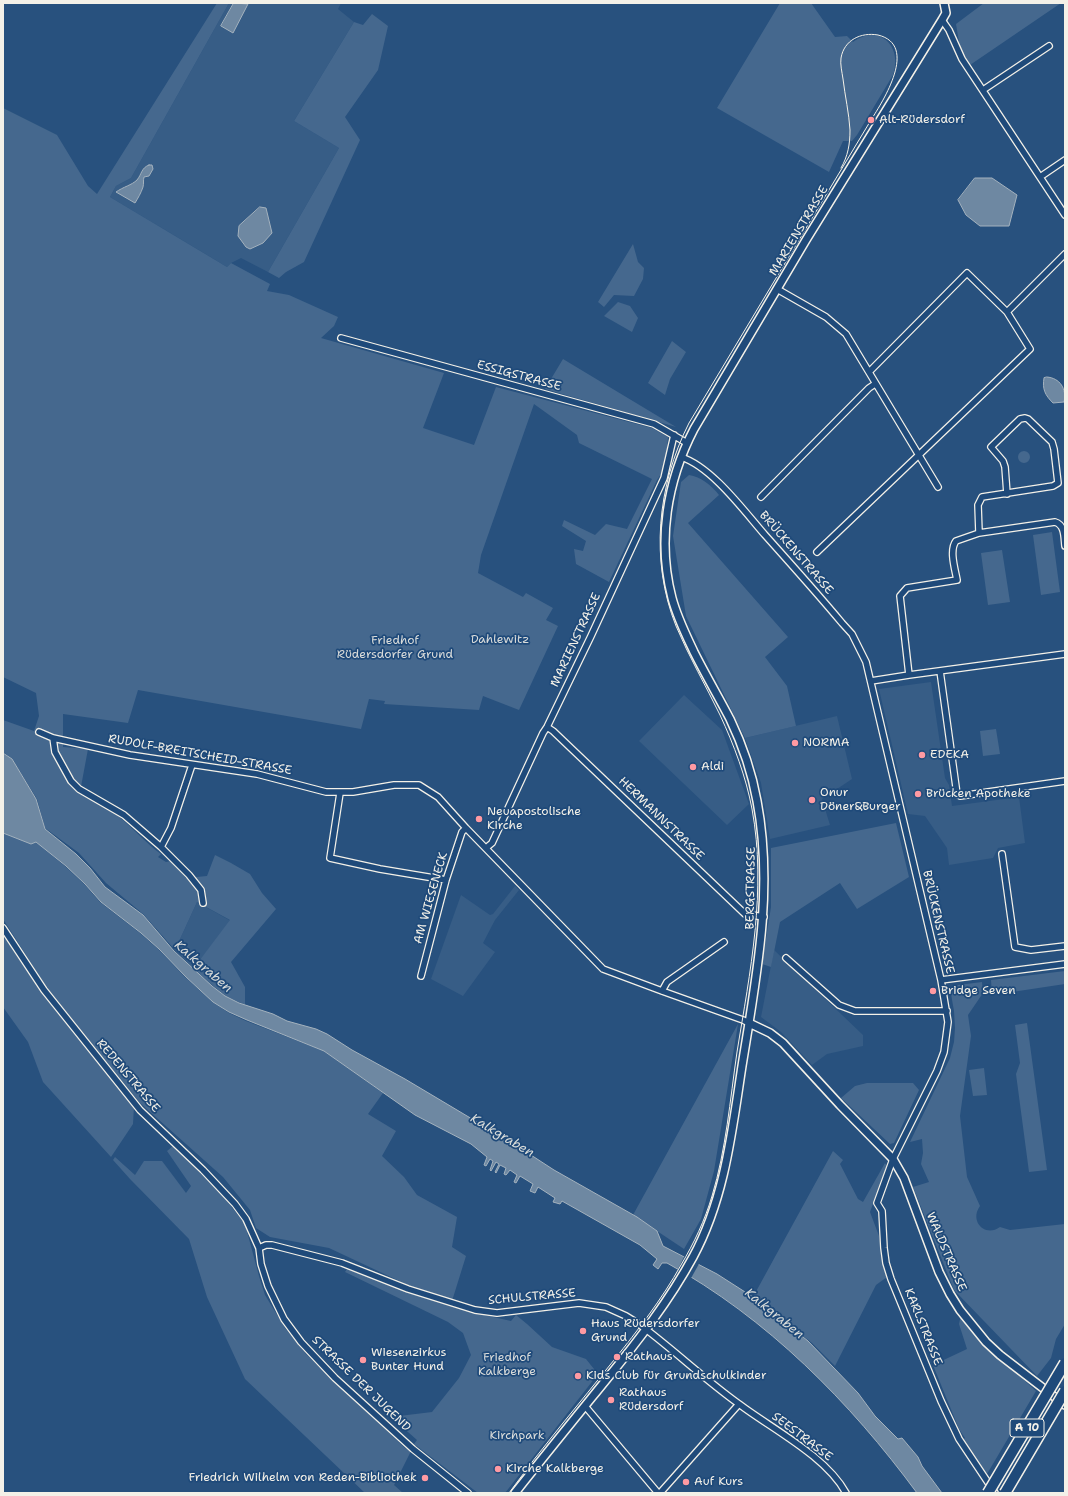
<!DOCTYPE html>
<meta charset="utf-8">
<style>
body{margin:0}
#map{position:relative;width:1068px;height:1496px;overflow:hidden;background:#28517e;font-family:"Shantell Sans",sans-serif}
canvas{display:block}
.frame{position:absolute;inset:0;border:4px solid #f4f1e8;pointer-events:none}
</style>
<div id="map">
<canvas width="1068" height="1496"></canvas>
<div class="frame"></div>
</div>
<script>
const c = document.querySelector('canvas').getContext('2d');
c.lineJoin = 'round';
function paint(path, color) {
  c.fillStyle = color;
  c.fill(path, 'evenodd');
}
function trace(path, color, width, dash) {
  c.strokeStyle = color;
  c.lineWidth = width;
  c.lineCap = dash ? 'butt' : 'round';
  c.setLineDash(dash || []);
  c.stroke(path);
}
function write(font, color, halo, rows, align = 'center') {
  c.font = font + ' "Shantell Sans",sans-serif';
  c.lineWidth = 3.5;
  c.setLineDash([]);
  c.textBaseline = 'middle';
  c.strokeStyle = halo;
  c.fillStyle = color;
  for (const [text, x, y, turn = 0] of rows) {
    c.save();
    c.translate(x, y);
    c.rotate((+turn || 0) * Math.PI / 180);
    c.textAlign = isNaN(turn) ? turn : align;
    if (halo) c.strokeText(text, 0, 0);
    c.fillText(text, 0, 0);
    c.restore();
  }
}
paint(new Path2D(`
 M229 3H341L338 9 354 22 294 121 339 148 268 272 241 258 231 263 227 267 110 197 116 186 131 178Z
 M931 682 945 778 949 785 952 806 1019 797 1025 843 998 848 993 858 949 865 947 848 925 816 908 814 879 689Z
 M684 695 722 730 749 804 727 825 639 741Z
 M837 716 852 779 822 799 830 825 770 839 761 783 745 738Z
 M515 886 519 890 495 920 483 943 495 952 463 996 431 979 461 895 490 915 493 914Z
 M197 902 231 921 193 969 175 950Z
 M774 950 863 1035V1046L827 1054 812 1065 781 1032 761 1017Z`), '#375d86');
paint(new Path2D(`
 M217 3H229L131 178 116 186 110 197 227 267 231 263 270 284 267 291 289 295 338 317 334 326 321 338 444 373 423 428 474 445 496 387 652 428 668 437 665 468 657 480 609 582 576 564 574 549 583 551 586 541 562 526 564 520 595 535 606 524 627 529 652 479 579 443 577 435 534 404 481 555 478 573 523 597 526 593 553 608 546 620 558 626 519 710 483 696 479 710 384 704 385 701 369 699 361 729 138 690 128 723 63 714V747L88 749 80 792C96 801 111 809 124 821 137 832 147 844 161 854L158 857 166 862 171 861 186 878 207 876 215 855 231 863 250 874 262 893 276 909 231 962 245 987V1005L225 996 193 969 230 920 197 902 175 950 143 914 106 883 79 853 45 828 37 799 12 759 3 752V720L34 731 39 716 36 693 3 677V108L57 135 88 186 97 194Z
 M780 3H811L835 37 847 36 853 42C879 23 903 46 893 75L857 135 852 141H843L829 172 717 108Z
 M984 3H1061L970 65 960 48 956 24Z
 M372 14 388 26 378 70 345 117 360 140 304 262 286 272 279 278 268 272 339 148 294 121 354 22 363 25Z
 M633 244 638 262 644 268 643 279 634 296 614 295 604 307 598 302Z
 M618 302 630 306 638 318 632 332 604 316Z
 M672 341 686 352 670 379 665 395 648 383Z
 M563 359 676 427 545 389Z
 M1018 457a6 6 0 1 1 12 0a6 6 0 1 1-12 0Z
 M689 475C701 477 711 485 719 495L688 523 788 637 765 657 787 686 796 726 745 738 686 616 673 536 681 482Z
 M1052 532 1060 592 1041 595 1033 535Z
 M1002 550 1010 602 988 605 981 553Z
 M996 729 1000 754 983 756 980 731Z
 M896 823 909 877 857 909 840 883 780 922 771 967 762 964 771 907V848Z
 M3 833 31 844 36 842 66 867 85 885 100 902 140 933 158 949 185 977 213 1002 229 1013 246 1021 324 1051 383 1093 368 1114 396 1131 382 1156 404 1177 417 1195 457 1217 452 1247 466 1256 452 1301 410 1286 329 1248 270 1237 256 1228 250 1210 223 1177 140 1103 49 991 3 919Z
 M3 933 134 1106 133 1124 111 1157 43 1082 28 1042 3 1007Z
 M1065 971V984L992 995 991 980Z
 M982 982 983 993 968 1015 971 1036 960 1116 967 1177 980 1206C969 1221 985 1238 1000 1227L1010 1230 1065 1224V1324L1056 1339 1051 1358 1037 1376 954 1290 913 1187 929 1182 921 1164 923 1153 922 1139 910 1142 950 1058 954 1042 955 1028 954 1011 951 994 952 990 958 985Z
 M1027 1023 1047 1170 1029 1172 1016 1074 1020 1063 1015 1025Z
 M738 1024 714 1171 701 1219 684 1249 633 1215Z
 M984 1068 987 1095 973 1096 969 1070Z
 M867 1083H913L919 1090 894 1143 890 1144 841 1098 855 1086Z
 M173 1146 223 1196 245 1224 259 1276 265 1295 285 1328 306 1354 405 1448 411 1451 394 1485 403 1493H365L245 1379 207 1297 189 1239 130 1179 113 1160 115 1157 135 1175 144 1161H162L186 1193 191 1186 167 1151Z
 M833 1151 843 1160 840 1164 858 1199 863 1202 885 1163 887 1166 870 1212 879 1236 887 1277 876 1285 835 1366 812 1343 753 1297Z
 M347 1269C401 1289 454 1309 511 1321L516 1315 527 1324 552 1347 586 1359 598 1374 505 1493H478L414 1444 417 1440 391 1417 432 1412 459 1378 471 1355 463 1333 448 1322 345 1272Z
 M961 1315 981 1341 1036 1391 987 1474 963 1440 965 1438 959 1429 933 1365 967 1349 959 1324Z`), '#45688e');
const water = new Path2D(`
 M234 3 248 4 233 33 221 26Z
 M149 165H152L153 169 149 176 144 177C143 181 144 183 143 187 141 193 138 198 135 203L116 192C123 187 132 185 137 180 142 174 141 168 149 165Z
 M975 178H992L1017 195 1009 226H980L966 215 958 200Z
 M260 207 266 208 272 233 263 243 250 249 246 247 238 236 239 226Z
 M1047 377C1060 378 1067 389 1064 402L1053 403C1045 395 1042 389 1044 378Z
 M3 753 12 759 36 799 45 829 76 854 90 868 105 887 143 915 174 951 212 986 225 996 239 1003 273 1014 287 1021 316 1029 327 1034 352 1050 405 1079 514 1144 554 1170 637 1217 657 1231 663 1246 717 1274 756 1299 808 1341 858 1393 875 1416 898 1439 902 1438 918 1457 922 1466 942 1493H917C850 1402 767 1318 667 1263H662L658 1269 653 1265 657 1259 640 1245 562 1201 560 1204 553 1202 555 1198 538 1187 535 1193 530 1191 533 1184 520 1176 516 1183 514 1182 517 1175 510 1170 506 1175 504 1174 506 1168 500 1165 496 1173 495 1172 499 1164 496 1162 491 1171 490 1170 493 1161 490 1159 486 1166 484 1165 487 1157 471 1144 415 1115 324 1051 247 1020 229 1012 213 1002 186 977 159 949 141 933 101 902 85 884 66 866 36 842 31 844 3 833Z`);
paint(water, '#6e88a2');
trace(water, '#a4b2be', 1);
paint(new Path2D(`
 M685 1255 700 1262 690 1280 677 1271Z`), '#28517e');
const minor = new Path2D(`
 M942 20 949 30 962 59 1065 215
 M983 90 1049 46
 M1040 177 1065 160
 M777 289 826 317 846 334 938 487
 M1007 312 1065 254
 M341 338 654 424 687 443
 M681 457C712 467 744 511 765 535 791 564 817 593 842 623L852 634 866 662 941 980 948 1022 944 1052 937 1071 893 1159 877 1203 882 1211 884 1248 886 1263 891 1279 941 1401 959 1439 995 1493
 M761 497 869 388 875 384
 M979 533 978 505 982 497 1053 486 1058 483 1054 449 1052 442 1028 419 1025 418 1020 419 991 447 1003 461 1005 467 1007 494
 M817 552 1030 349 1007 312 967 273 869 372
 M940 671 957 794 960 796 1065 781
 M909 675 900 596 907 588 957 580C955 569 949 550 956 541L979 533 1055 522C1065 525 1064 537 1065 546
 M871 681 909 675 1065 654
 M547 727 553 731 745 914 764 917
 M39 732 53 738 130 755 257 774 326 792H353L394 785H419L438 797 466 828 603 969 662 991 743 1020 749 1023
 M53 738 55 752 71 781 79 789 124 815 161 847 189 875 201 890 203 903
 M340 793 330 858 380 869 446 880
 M161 847 171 828 192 765
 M486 848 492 843 543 733 547 727 591 636 664 478 674 435
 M1002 854 1015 947 1031 950 1065 946
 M3 928 44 990 140 1110 203 1170 235 1204 246 1219 259 1248 261 1264 268 1286 284 1319 301 1342 335 1378 413 1449 468 1493
 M786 958 839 1005 855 1011H947
 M421 976 446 880 462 832 466 828
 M941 980 1065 964
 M662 991 667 982 724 942
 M259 1248 266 1245H272L342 1263 408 1289 475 1310 497 1313 579 1303 606 1307 626 1316 639 1324C673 1349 704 1379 739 1404 772 1429 826 1456 846 1493
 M585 1406 658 1493
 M660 1493 739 1404`);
const tertiary = new Path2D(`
 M749 1023 770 1033 783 1043 840 1105 893 1159 904 1178 939 1272 950 1294 960 1310 986 1342 1000 1355 1065 1405
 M515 1493C545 1455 576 1417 606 1380 638 1341 669 1301 693 1257 725 1198 732 1131 742 1066 756 979 774 890 757 801 752 773 742 744 730 719 718 696 705 674 694 652 686 635 677 617 672 598 657 541 667 481 694 429L806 240 942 20 946 13 944 3`);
trace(minor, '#f4f1e8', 8);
trace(tertiary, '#f4f1e8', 10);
trace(minor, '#1f4a7a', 5.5);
trace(tertiary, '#1f4a7a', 7);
trace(new Path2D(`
 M509 1493C542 1447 579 1404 614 1360 638 1330 662 1299 681 1265 694 1243 705 1220 712 1196 726 1150 730 1100 737 1052 750 972 767 890 752 809 746 777 734 745 720 715 706 686 689 657 676 626 650 561 657 486 689 423L871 120C883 101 919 45 878 35 861 32 844 40 841 58 840 64 842 72 843 79 845 96 849 113 850 130 850 144 848 156 841 168`), '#f4f1e8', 1);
const motorwayBridge = new Path2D(`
 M988 1493 1065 1363
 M1005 1493 1065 1391`);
trace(motorwayBridge, '#f4f1e8', 13, []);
trace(motorwayBridge, '#1f4a7a', 10);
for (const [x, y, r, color] of [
 [871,120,4,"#ff9aa2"],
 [795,743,4,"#ff9aa2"],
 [922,755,4,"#ff9aa2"],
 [693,767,4,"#ff9aa2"],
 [918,794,4,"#ff9aa2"],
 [812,800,4,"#ff9aa2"],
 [479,819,4,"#ff9aa2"],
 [933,991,4,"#ff9aa2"],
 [583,1331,4,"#ff9aa2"],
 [617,1357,4,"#ff9aa2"],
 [363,1360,4,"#ff9aa2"],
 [578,1376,4,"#ff9aa2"],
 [611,1400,4,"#ff9aa2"],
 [498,1469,4,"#ff9aa2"],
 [425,1478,4,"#ff9aa2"],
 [686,1482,4,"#ff9aa2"]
]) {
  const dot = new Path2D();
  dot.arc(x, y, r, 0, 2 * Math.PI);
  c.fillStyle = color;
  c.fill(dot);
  trace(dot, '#1f4a7a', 1.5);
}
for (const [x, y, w] of [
 [1027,1428,34]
]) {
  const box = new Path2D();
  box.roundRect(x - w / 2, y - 9, w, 18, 3);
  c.fillStyle = '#1f4a7a';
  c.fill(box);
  trace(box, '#f4f1e8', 1);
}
write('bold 11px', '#f4f1e8', null, [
 ["A 10",1027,1428]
]);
write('12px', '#f4f1e8', '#1f4a7a', [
 ["Alt-Rüdersdorf",879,120],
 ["NORMA",803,743],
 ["EDEKA",930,755],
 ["Aldi",701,767],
 ["Onur",820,793],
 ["Döner&Burger",820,807],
 ["Brücken Apotheke",926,794],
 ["Neuapostolische",487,812],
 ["Kirche",487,826],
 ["Bridge Seven",941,991],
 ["Haus Rüdersdorfer",591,1324],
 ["Grund",591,1338],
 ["Wiesenzirkus",371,1353],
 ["Bunter Hund",371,1367],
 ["Rathaus",625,1357],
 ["Kids Club für Grundschulkinder",586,1376],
 ["Rathaus",619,1393],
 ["Rüdersdorf",619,1407],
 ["Kirche Kalkberge",506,1469],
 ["Friedrich Wilhelm von Reden-Bibliothek",417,1478,"right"],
 ["Auf Kurs",694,1482]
], 'left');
write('12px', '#f4f1e8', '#1f4a7a', [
 ["MARIENSTRASSE",799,231,-59],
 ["ESSIGSTRASSE",519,376,15],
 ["BRÜCKENSTRASSE",796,553,49],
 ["MARIENSTRASSE",576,640,-65],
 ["RUDOLF-BREITSCHEID-STRASSE",200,755,10],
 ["HERMANNSTRASSE",661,819,44],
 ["BERGSTRASSE",751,888,-89],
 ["AM WIESENECK",431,898,-74],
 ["BRÜCKENSTRASSE",938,922,77],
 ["REDENSTRASSE",128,1076,50],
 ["WALDSTRASSE",946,1252,67],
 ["SCHULSTRASSE",532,1297,-5],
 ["KARLSTRASSE",923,1327,68],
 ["STRASSE DER JUGEND",361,1384,44],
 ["SEESTRASSE",802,1437,37]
]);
write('12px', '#dadcda', '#1f4a7a', [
 ["Dahlewitz",500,640],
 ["Friedhof",395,641],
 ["Rüdersdorfer Grund",395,655],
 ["Friedhof",507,1358],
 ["Kalkberge",507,1372],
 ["Kirchpark",517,1436]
]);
write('italic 13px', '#d9dcda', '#1f4a7a', [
 ["Kalkgraben",203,967,41],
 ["Kalkgraben",502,1136,31],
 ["Kalkgraben",774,1314,39]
]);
</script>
